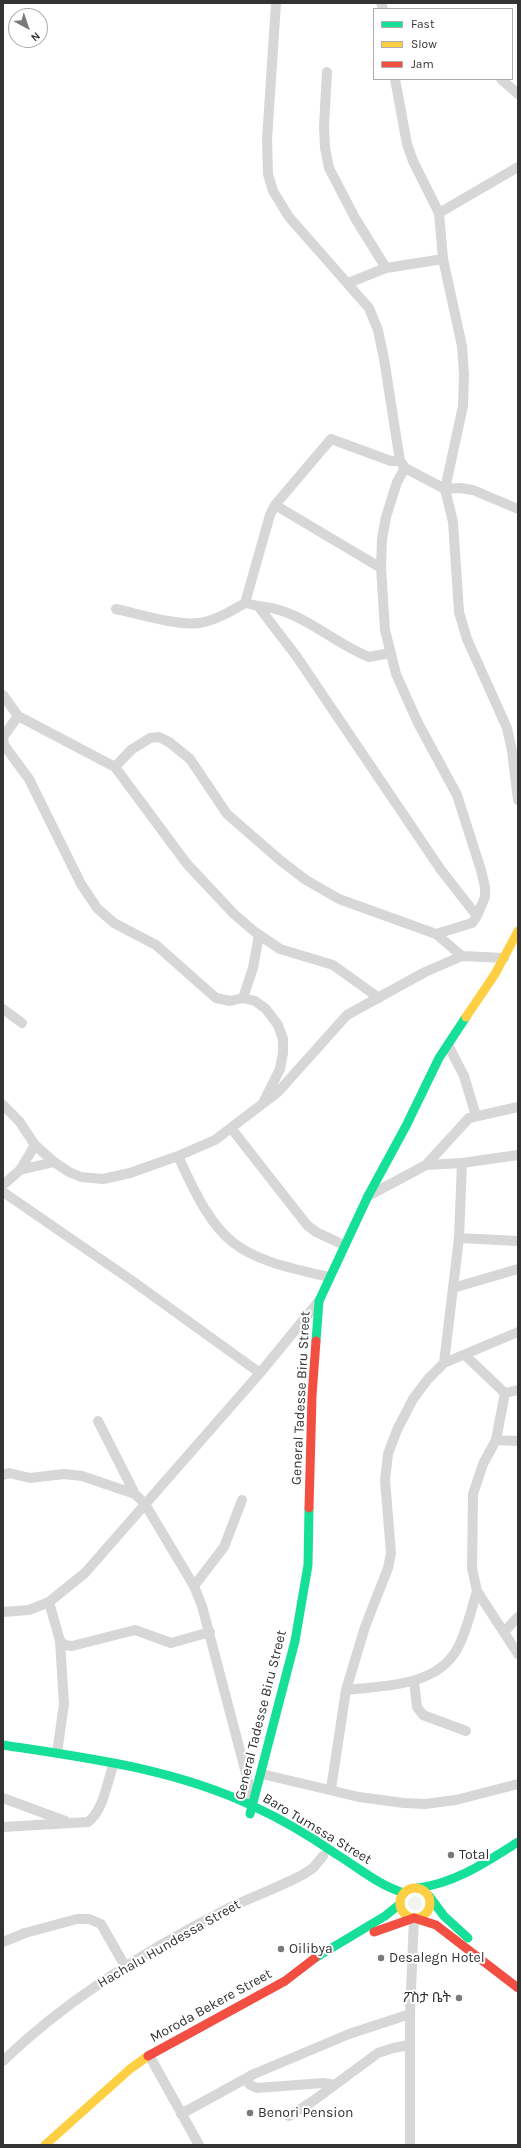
<!DOCTYPE html>
<meta charset="utf-8">
<style>
body{margin:0}
#map{position:relative;width:521px;height:2148px;overflow:hidden;background:#fff;font-family:Karla,sans-serif}
canvas{display:block}
.frame{position:absolute;inset:0;border:4px solid #333;pointer-events:none}
.legend{position:absolute;left:373px;top:8px;width:140px;height:72px;box-sizing:border-box;background:#fff;border:1px solid #adadad;margin:0;padding:5px 7px;list-style:none;font-size:12px;color:#333}
.legend li{display:flex;align-items:center;gap:8px;height:20px}
.legend b{width:20px;border:1px solid #adadad}
.north{position:absolute;left:8px;top:8px;width:40px;height:40px;box-sizing:border-box;background:#fff;border:1px solid #adadad;border-radius:50%;rotate:140deg;font-size:11px;font-weight:700;line-height:16px;text-align:center;color:#333}
.north::after{content:'';display:block;margin:auto;width:14px;height:18px;background:#7a7a7a;clip-path:polygon(50% 0,100% 100%,50% 72%,0 100%)}
</style>
<div id="map">
<canvas width="521" height="2148"></canvas>
<div class="frame"></div>
<ul class="legend">
<li><b style="height:5px;background:#16e098"></b>Fast</li>
<li><b style="height:5px;background:#ffcf43"></b>Slow</li>
<li><b style="height:5px;background:#f24e42"></b>Jam</li>
</ul>
<div class="north">N</div>
</div>
<script>
const c = document.querySelector('canvas').getContext('2d');
c.lineJoin = 'round';
function paint(path, color) {
  c.fillStyle = color;
  c.fill(path, 'evenodd');
}
function trace(path, color, width, dash) {
  c.strokeStyle = color;
  c.lineWidth = width;
  c.lineCap = dash ? 'butt' : 'round';
  c.setLineDash(dash || []);
  c.stroke(path);
}
function write(font, color, halo, rows, align = 'center') {
  c.font = font + ' Karla,"Noto Sans Ethiopic",sans-serif';
  c.lineWidth = 4;
  c.setLineDash([]);
  c.textBaseline = 'middle';
  c.strokeStyle = halo;
  c.fillStyle = color;
  for (const [text, x, y, turn = 0] of rows) {
    c.save();
    c.translate(x, y);
    c.rotate((+turn || 0) * Math.PI / 180);
    c.textAlign = isNaN(turn) ? turn : align;
    if (halo) c.strokeText(text, 0, 0);
    c.fillText(text, 0, 0);
    c.restore();
  }
}
paint(new Path2D(`
 M408 1903a7 7 0 1 1 14 0a7 7 0 1 1-14 0Z`), '#f1f5ed');
trace(new Path2D(`
 M276 3 267 140 268 174 273 191 289 217 369 308 378 330 384 359 400 461 405 468 445 489 460 488 473 490 518 509
 M381 3 383 9
 M327 72 324 126 325 148 329 168 355 218 386 268
 M395 79 407 144 413 161 439 213 443 259 462 346 464 374 463 406 445 489 453 522 459 612 467 639 507 728 512 751 518 800
 M501 79 518 94
 M439 213 518 167
 M348 283 386 268 443 259
 M405 468 397 482 386 517 382 539 381 568 385 630 396 674 418 723 457 795 481 870 485 887V897L477 916 472 923 436 934
 M275 505 381 568
 M245 603 270 515 275 505 331 439 391 461H400
 M258 606C301 609 331 642 369 657L390 653
 M116 609C139 614 177 626 199 623 215 621 231 611 245 603L258 606 297 657 441 870 477 916
 M3 695 18 716 115 767 187 864 234 914 255 932 280 949 333 965 379 998
 M18 716 3 737 4 745 29 779 81 884 97 908 114 923 156 945 216 998 230 1001 243 998 255 1001 266 1009 278 1025 283 1039V1053L280 1069 264 1101
 M115 767 131 750 150 738 159 737 169 742 190 759 227 814 281 861 306 880 339 899 436 934 462 956
 M243 998 253 968 259 935
 M3 1009 22 1023
 M448 1045 464 1076 476 1116
 M3 1105 19 1121 35 1145 54 1162 69 1172 81 1177 103 1179 130 1173 178 1156 215 1140 278 1092 347 1015 425 972 462 956 504 958
 M231 1128 307 1225 316 1232 344 1245
 M178 1156C219 1246 233 1256 329 1277
 M426 1165 462 1163 518 1155
 M20 1170 54 1162
 M3 1185 20 1170 35 1145
 M3 1192 131 1280 260 1373
 M368 1196 426 1165 469 1118 518 1107
 M459 1238 518 1241
 M453 1288 518 1269
 M465 1355 505 1393 496 1440 483 1464 473 1494 472 1568 477 1591 518 1654
 M444 1363 459 1238 462 1163
 M505 1393 518 1390
 M98 1421 135 1494 145 1504 194 1586 202 1606 253 1800
 M496 1440 518 1441
 M3 1475 9 1473 30 1478 64 1474 82 1476 135 1494
 M194 1586 224 1547 242 1500
 M49 1602 60 1641 65 1645 72 1646 135 1630 171 1643 210 1632
 M3 1612 29 1610 49 1602 85 1573 260 1373 319 1301
 M504 1632 518 1617
 M414 1681 417 1707 423 1715 466 1731
 M346 1690C387 1685 443 1687 461 1641 468 1625 472 1608 477 1591
 M57 1753 64 1704 60 1641
 M262 1774 359 1797 404 1803 425 1804 456 1800 518 1784
 M331 1789 346 1690 365 1627 388 1568 391 1553 385 1480 388 1454 397 1430 413 1399 428 1379 444 1363 518 1332
 M3 1798 65 1821
 M3 1827 88 1822C103 1811 107 1783 113 1766
 M3 1942 25 1933 77 1919H89L101 1924 125 1966
 M149 2055 199 2145
 M3 2061C68 1998 148 1949 229 1908 254 1896 280 1887 304 1874L313 1868 323 1856
 M246 2079 250 2085 257 2088 323 2083 335 2085
 M181 2114 254 2074 349 2034 410 2014
 M289 2116 313 2101 378 2053 393 2048 410 2045
 M410 2145V2014L414 1918`), '#d7d7d7', 10);
trace(new Path2D(`
 M316 1341 319 1301 368 1196 406 1126 439 1058 466 1017
 M3 1745C89 1758 176 1769 255 1807 283 1820 310 1836 336 1854 359 1868 378 1885 404 1893
 M250 1814 295 1641 308 1565 309 1508
 M417 1888C456 1883 486 1862 518 1842
 M429 1896 444 1916 468 1938
 M315 1958 385 1916 400 1904`), '#16e098', 9);
trace(new Path2D(`
 M466 1017 495 974 518 931
 M400 1903a15 15 0 1 1 30 0a15 15 0 1 1-30 0Z
 M45 2145 130 2069 148 2056`), '#ffcf43', 9);
trace(new Path2D(`
 M309 1508 312 1396 316 1341
 M414 1918 436 1925 518 1988
 M374 1932 414 1918
 M148 2056 285 1981 315 1958`), '#f24e42', 9);
for (const [x, y, r, color] of [
 [451,1855,4,"#7a7a7a"],
 [281,1949,4,"#7a7a7a"],
 [381,1958,4,"#7a7a7a"],
 [459,1998,4,"#7a7a7a"],
 [250,2113,4,"#7a7a7a"]
]) {
  const dot = new Path2D();
  dot.arc(x, y, r, 0, 2 * Math.PI);
  c.fillStyle = color;
  c.fill(dot);
  trace(dot, '#fff', 1.5);
}
write('14px', '#333', '#fff', [
 ["General Tadesse Biru Street",301,1398,-87],
 ["General Tadesse Biru Street",261,1715,-76],
 ["Baro Tumssa Street",317,1829,31],
 ["Hachalu Hundessa Street",169,1944,-30],
 ["Moroda Bekere Street",211,2006,-29]
]);
write('14px', '#333', '#fff', [
 ["Total",459,1855],
 ["Oilibya",289,1949],
 ["Desalegn Hotel",389,1958],
 ["ፖስታ ቤት",451,1998,"right"],
 ["Benori Pension",258,2113]
], 'left');
</script>
